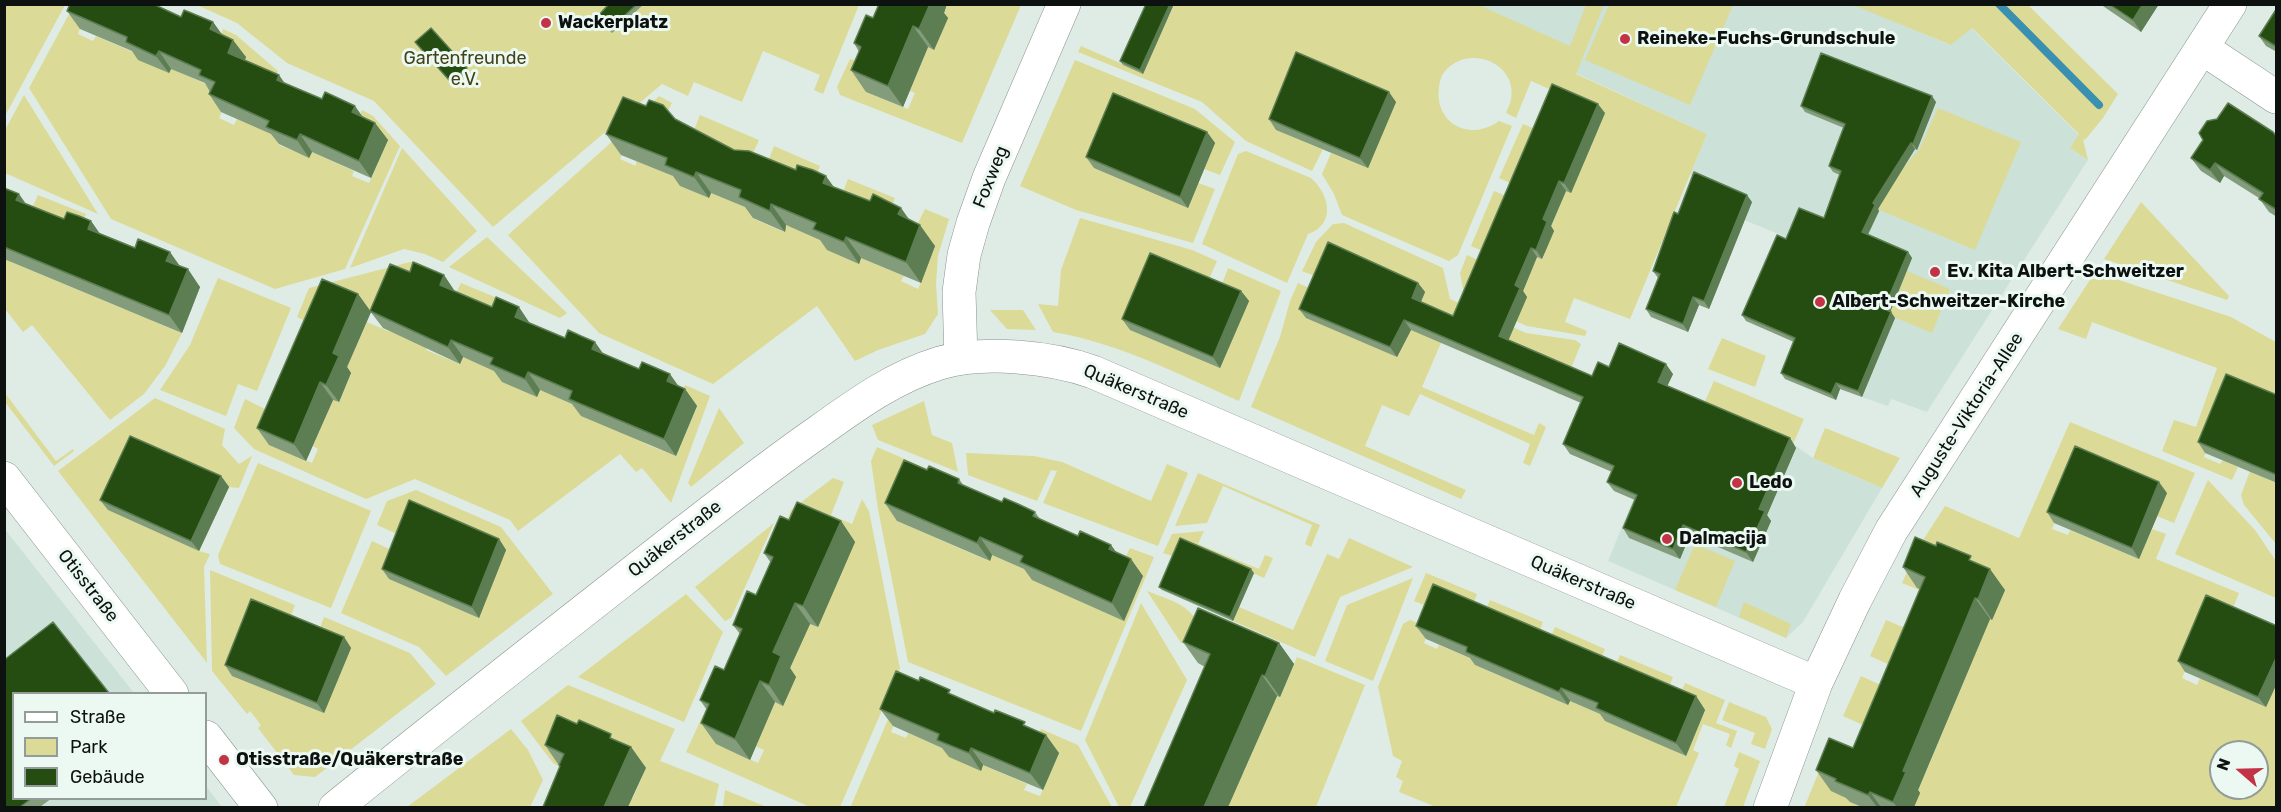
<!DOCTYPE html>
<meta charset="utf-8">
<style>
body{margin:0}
#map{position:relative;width:2281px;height:812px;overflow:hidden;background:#dfece6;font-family:Rubik,sans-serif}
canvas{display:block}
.frame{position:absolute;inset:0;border:6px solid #0d110f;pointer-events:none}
.legend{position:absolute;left:12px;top:692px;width:195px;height:108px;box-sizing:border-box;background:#ecf9f3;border:2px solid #939c98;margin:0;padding:8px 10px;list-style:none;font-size:18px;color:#0d110f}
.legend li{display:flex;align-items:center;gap:12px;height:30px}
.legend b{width:30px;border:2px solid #939c98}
.north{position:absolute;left:2209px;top:740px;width:60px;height:60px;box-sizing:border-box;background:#ecf9f3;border:2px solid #939c98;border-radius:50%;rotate:290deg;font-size:16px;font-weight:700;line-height:24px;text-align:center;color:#0d110f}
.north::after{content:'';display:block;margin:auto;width:21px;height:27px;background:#c33346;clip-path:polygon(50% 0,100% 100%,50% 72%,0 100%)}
</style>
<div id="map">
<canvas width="2281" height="812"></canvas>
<div class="frame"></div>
<ul class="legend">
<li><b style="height:8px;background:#fff"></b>Straße</li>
<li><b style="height:16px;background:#dbda97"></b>Park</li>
<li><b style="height:16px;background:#254d12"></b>Gebäude</li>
</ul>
<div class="north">N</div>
</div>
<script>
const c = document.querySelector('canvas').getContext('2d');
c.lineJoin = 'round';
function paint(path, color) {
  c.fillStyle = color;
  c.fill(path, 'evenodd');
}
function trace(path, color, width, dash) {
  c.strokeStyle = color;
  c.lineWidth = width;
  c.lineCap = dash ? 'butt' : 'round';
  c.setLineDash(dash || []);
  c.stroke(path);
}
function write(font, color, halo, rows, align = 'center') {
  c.font = font + ' Rubik,sans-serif';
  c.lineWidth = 6;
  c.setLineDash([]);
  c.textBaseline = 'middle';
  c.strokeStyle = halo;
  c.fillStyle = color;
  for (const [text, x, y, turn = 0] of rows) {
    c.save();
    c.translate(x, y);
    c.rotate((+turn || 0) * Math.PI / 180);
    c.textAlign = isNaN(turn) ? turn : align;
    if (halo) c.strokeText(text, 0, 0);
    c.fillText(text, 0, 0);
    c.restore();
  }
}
paint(new Path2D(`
 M1853 4 1950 45 1971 28 2079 135 2070 148 2088 160 1927 412 1891 399 1888 406 1862 397 1895 318 1798 242 1744 220 1699 179 1690 175 1707 134 1429 5Z
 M1793 444 1813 458 1882 488 1803 622 1786 638 1608 561 1637 490Z
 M4 528 134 693 14 694V798H206V786L222 807H5Z`), '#cce2d8');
paint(new Path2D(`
 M5 4 65 5 5 116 4 5Z
 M74 5H83L75 23 81 26 78 34 93 41 96 36 213 87 227 100 219 118 234 125 237 119 281 138 279 145 309 157 312 152 354 171 352 176 369 183 388 140 358 119 362 110 373 116 400 146 345 269 275 289 111 219 29 88Z
 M197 5H859L823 94 814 90 820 75 763 51 742 102 694 82 688 96 662 84 493 227 374 101 287 63 237 23Z
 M947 5H1021L962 143 840 95 837 87 850 59 868 64 866 92 908 109 915 93 910 91 928 47 934 50 947 18 943 16Z
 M1174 5H1479L1570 46 1586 5H1604L1576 74 1707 134 1630 319 1574 298 1565 322 1587 331 1585 336 1527 326 1465 299 1460 273 1467 255 1486 264 1521 295 1537 257 1543 259 1550 229 1566 191 1571 192 1583 165 1579 163 1594 126 1599 128 1604 113 1531 81 1516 118 1506 113C1507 109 1510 105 1511 100 1518 63 1470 44 1446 70 1441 75 1440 81 1439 87 1434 124 1470 142 1499 121L1512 126 1458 255 1449 261 1342 215 1334 194 1322 174 1331 153 1368 168 1276 130 1323 149 1312 171 1246 141 1202 102 1078 52 1081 46 1143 73Z
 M1609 5H1733L1690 105 1585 60Z
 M1853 5H2028L2118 94 2103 118 2085 140 2083 139 2088 160 2070 148 2079 134 1972 28 1951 45Z
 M223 29 236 35 278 71 273 84 264 80 220 37Z
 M1075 60 1195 109 1235 142 1220 175 1204 169 1215 143 1094 167 1187 207 1198 183 1215 189 1193 243 1076 210 1020 186Z
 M24 95 98 214 5 173V130Z
 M659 96 672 103 660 127 637 119 620 159 636 166V161L681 179 680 186 709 198 711 193 755 211 754 219 784 232 786 225 831 244 859 263 861 258 904 276 901 281 918 289 935 246 915 229 925 209 949 219 938 256 936 284 938 314 925 334 878 350 855 361 817 306 713 384 599 333 508 235 606 147Z
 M1938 108 2021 142 1975 250 1877 209 1903 168 1919 150Z
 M700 115 759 140 746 169 690 140Z
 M1523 124 1542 132 1519 187 1499 178Z
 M774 146 820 166 812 186 764 172Z
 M402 148 477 231 443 262 425 254 404 249 350 268Z
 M1246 151 1311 178C1329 194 1337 224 1308 234L1287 283 1202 244 1238 154Z
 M848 179 895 198 884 222 841 197Z
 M1494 191 1514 199 1490 254 1471 246Z
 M38 195 86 214 76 237 28 217Z
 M2141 202 2229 296 2227 300 2104 259Z
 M1080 218 1192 250 1217 261 1207 284 1236 330 1248 302 1220 290 1228 268 1281 291 1239 401C1178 374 1119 343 1053 332L1038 304 1058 306 1061 270Z
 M1344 223 1443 268 1450 299 1526 333 1575 340 1581 344 1560 395 1450 322 1422 387 1534 435 1539 423 1546 427 1530 466 1523 463 1530 444 1420 394 1409 416 1382 405 1365 446 1466 490 1461 499 1251 407 1280 337 1290 301 1298 283 1318 292 1396 357 1405 341 1323 279 1302 271 1316 242 1333 224Z
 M487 237 567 313 560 318 449 267Z
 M4 251 11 262 124 309 163 316 160 324 182 333 165 366 144 394 110 420 32 325 23 332 5 309Z
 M410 262H416L431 269 426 280 386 319 334 296 320 328 297 317 309 288Z
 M1907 271 1950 289 1932 333 1889 315Z
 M2095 272 2231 317 2276 342V403L2235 380 2204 457 2220 464 2223 460 2238 467 2232 480 2162 451 2174 420 2196 427 2217 368 2092 322 2086 339 2058 329Z
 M218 278 291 308 257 391 238 384 226 416 160 390 190 345Z
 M461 283 512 304 504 325 456 293Z
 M990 310H1023L1036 330 1007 329Z
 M367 322 388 331 429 343 426 350 460 364 463 357 505 375 537 396 540 390 584 409 648 445 676 456 697 407 679 399 685 385 710 396 671 503 642 468 636 472 620 454 518 531 510 520 415 479 366 499 254 449 234 428 245 399 281 417 270 445 312 463 318 449 313 446 333 400 339 402 351 374 345 371Z
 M1722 338 1766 356 1755 387 1708 369Z
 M1714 381 1804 419 1793 444 1703 406Z
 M5 393 56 461 73 449 74 451 54 466 5 402Z
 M155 398 225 429 222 445 239 464 252 456 239 488 229 487 138 446 199 551 210 554 204 567 207 663 58 471Z
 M924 401 932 435 952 443 958 472 878 440 872 425Z
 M719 408 744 443 691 487 688 483Z
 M2070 422 2195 473 2174 523 2157 516 2167 493 2099 464 2101 457 2085 451 2052 529 2068 535 2070 530 2139 559 2152 529 2166 534 2156 559 2239 593 2233 608 2216 600 2182 678 2197 685 2200 678 2266 707 2276 683V807H1914L1912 789 1925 774 1983 635 1985 617 1993 620 1902 583 1918 548 1945 506 2019 538ZM2221 752H2257V788H2221Z
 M1825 428 1900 458 1882 488 1813 458Z
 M877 447 944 476 897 521 989 561 992 555 1035 574 1089 605 1124 620 1143 576 1121 566 1130 548 1154 557 1081 731 908 662 878 509 871 461Z
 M966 453 1034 456 1062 462 1151 501 1167 464 1188 473 1158 546 1043 503 1057 471 1051 470 1037 501 968 475Z
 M258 463 371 511 331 608 220 564 218 555Z
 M2250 471 2276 483V544L2244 505 2241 495Z
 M1198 473 1320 525 1311 547 1305 544 1312 525 1223 486 1207 523 1175 526Z
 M833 478 844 482 831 515 852 524 862 499 869 511 900 669 840 807H810L686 752 703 715 724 725 716 744 758 763 764 750 755 746 775 702 783 705 796 677 788 673 810 624 818 627 830 599 783 532 791 510Z
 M2208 480 2255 530 2276 561V598L2175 554Z
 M416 490 501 527 553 594 446 676 419 647 341 613 372 541 400 554 390 579 479 617 406 538 377 525 387 501Z
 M774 523 731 618 725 621 695 587Z
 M1204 531 1198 544 1259 569 1265 555 1273 558 1264 578 1183 542 1176 557 1163 553 1172 534Z
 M1349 538 1413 567 1340 597 1315 657 1233 621 1239 607 1293 630 1327 554 1339 559Z
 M1695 544 1735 561 1716 607 1675 590Z
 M210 570 295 605 289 622 339 676 351 648 318 634 324 617 410 653 436 684 315 777 294 775 258 728 261 725 250 711 247 714 212 671Z
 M1426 573 1477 594 1471 610 1429 607 1414 601Z
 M1413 578 1373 681 1325 661 1347 605Z
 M1147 591C1164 598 1190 604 1197 623L1186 641 1181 643Z
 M686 594 723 632 684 722 578 677Z
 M1490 600 1543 622 1537 638 1484 615Z
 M1744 602 1791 624 1786 638 1739 617Z
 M1141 603 1187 680 1130 807H1119L1085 740Z
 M1410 620 1430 628 1424 643 1437 649 1439 645 1477 661 1475 665 1568 705 1570 701 1607 717 1685 756 1705 710 1679 698 1685 683 1725 700 1716 723 1737 731 1731 748 1726 745 1730 734 1703 724 1693 750 1699 753 1676 807H1436L1399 792 1403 781 1396 777 1402 761 1393 756 1378 687 1403 624Z
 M1886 620 1924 636 1908 673 1870 656Z
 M1555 627 1605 649 1599 664 1548 643Z
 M1620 655 1673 677 1667 692 1613 670Z
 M1297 657 1365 685 1316 807H1228L1236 772 1243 774 1268 716 1271 693 1280 697Z
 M1861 676 1900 694 1883 734 1843 716Z
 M568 685 675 729 660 761 719 784 714 807H619L624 794 633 798 646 768 572 736 560 767 553 763 521 721Z
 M902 687 909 688 891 732 906 738 908 733 951 752 981 771 983 765 1027 784 1024 790 1040 796 1059 753 1037 740 1041 729 1078 745 1112 807 850 808Z
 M1729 702 1766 717 1772 729 1765 749 1751 744 1755 733 1722 720Z
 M511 729 528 750 543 780 530 807H407Z
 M1739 752 1760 761 1743 807H1724L1739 769 1734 766Z
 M1827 752 1851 800 1862 807 1804 808Z
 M725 790 767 807H723Z`), '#dbda97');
trace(new Path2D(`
 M1999 4 2099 105`), '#3c90af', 8);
const minor = new Path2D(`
 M2202 48 2276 97
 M961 358 959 292 964 255 973 223 989 178 1064 4
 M4 478 172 694
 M206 737 261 808
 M335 808C450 715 567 624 683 533 727 499 772 464 818 432 857 404 894 377 940 363 984 350 1051 357 1093 372L1816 683
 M1770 808 1816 683 1855 600 1891 531 2230 4`);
trace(minor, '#87938e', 34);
trace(minor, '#fff', 33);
paint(new Path2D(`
 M609 4H644L612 33 597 17Z
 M879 4H947L944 13 948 18 934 50 928 47 903 107 866 92 851 70 859 52 854 43 873 18Z
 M1146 4H1174L1143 74 1123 65 1120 61Z
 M2100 4H2159L2141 32Z
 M2277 8V52L2266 46 2259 36Z
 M67 11 181 17 213 22 222 35 246 57 245 60 285 83 375 123 388 140 371 178 312 152 309 158 279 144 271 134 221 112 209 94 210 92 205 83 171 69 169 73 138 60 132 51 80 29Z
 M415 42 467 68 469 72 453 85Z
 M1396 102 1368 168 1276 130 1269 119Z
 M1936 102 1917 150 1915 149 1878 209 1879 211 1868 235 1908 252 1912 258 1890 311 1895 318 1862 397 1840 389 1836 400 1785 379 1781 373 1794 342 1746 321 1742 315 1786 239 1824 218 1840 175 1833 172 1829 166 1844 128 1805 112 1801 106Z
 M1605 113 1571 193 1566 191 1551 226 1554 231 1542 259 1537 257 1523 291 1527 297 1508 340 1592 376 1609 367 1673 374 1667 386 1790 438 1796 448 1767 515 1771 521 1753 562 1690 535 1680 559 1629 538 1623 528 1635 500 1614 491 1607 482 1612 472 1570 454 1563 444 1581 403 1411 330 1397 357 1306 318 1299 309 1418 283 1425 292 1421 302 1453 316Z
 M675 119 734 150 870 201 901 208 909 219 935 246 921 283 861 258 859 264 827 250 820 240 786 225 785 232 753 218 745 207 711 193 709 198 680 186 673 176 621 155 606 134Z
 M1207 132 1215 143 1188 208 1094 168 1086 157Z
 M2277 137V217L2269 212 2259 198 2224 176 2220 183 2201 171 2191 158 2203 140Z
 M4 188 26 204 64 219 91 221 99 233 180 266 200 287 182 333 4 259Z
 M1752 202 1709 309 1699 305 1688 332 1651 317 1646 309 1658 278 1653 271 1678 214Z
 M410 272 444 275 455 292 685 389 697 406 676 456 581 416 572 404 540 390 537 397 502 382 494 371 463 357 460 364 383 328 370 311Z
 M1241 291 1249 301 1220 368 1130 330 1122 319Z
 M358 294 371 312 347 367 351 373 339 402 333 400 306 461 269 445 257 428Z
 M2277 395V483L2205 453 2198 442Z
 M927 470 959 479 964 486 1002 502 1035 512 1040 519 1078 536 1111 545 1116 552 1143 576 1124 621 1032 580 1024 569 992 555 990 561 897 521 885 503Z
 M221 476 229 487 199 551 108 510 100 500Z
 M2167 493 2139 559 2054 523 2047 512Z
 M789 520 841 521 855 542 818 627 810 624 790 668 796 677 783 706 775 702 750 760 716 744 701 723 707 710 700 700 724 670 740 634 733 625 756 595 771 563 764 553Z
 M499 539 506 550 479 618 389 579 382 569Z
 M1975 563 2005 590 1992 620 1990 619 1918 790 1920 793 1914 807H1862L1850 802 1846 798 1831 791 1816 770 1853 748 1920 589 1917 588 1903 567Z
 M1254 573 1233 621 1162 590 1159 587Z
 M1416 626 1696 696 1705 710 1686 756 1605 721 1600 714 1570 701 1568 705 1475 665 1470 658 1426 639Z
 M2277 626V683L2266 707 2185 672 2178 661Z
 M344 637 351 648 324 713 232 676 225 665Z
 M1183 642 1279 643 1294 664 1280 697 1277 696 1228 807H1144L1205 667 1198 663Z
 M954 696 1029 728 1059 753 1043 790 983 765 981 771 949 757 942 748 893 726 880 709Z
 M615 740 631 747 646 768 560 767 545 745Z
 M14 798H52L40 807H4Z`), '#829c7c');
paint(new Path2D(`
 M930 4H947L944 13 948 18 934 50 919 29Z
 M1170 4H1174L1143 74 1140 70Z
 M2143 4H2159L2141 32 2133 20Z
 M213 22 226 40 210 29Z
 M913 26 928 47 903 107 888 86Z
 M233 40 246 57 240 70 228 53Z
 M159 51 171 69 169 73 156 56Z
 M279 75 291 92 277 80Z
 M1389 92 1396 102 1368 168 1360 158Z
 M1932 96 1936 102 1917 150 1913 144Z
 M1598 104 1605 113 1571 193 1564 183Z
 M355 106 367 123 352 112Z
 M375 123 388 140 371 178 359 161Z
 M1207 132 1215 143 1188 208 1180 197Z
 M300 134 312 152 309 158 297 140Z
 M1911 143 1915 149 1878 209 1879 211 1866 238 1862 232 1873 203Z
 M2215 163 2224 176 2220 183 2210 170Z
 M696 172 711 193 709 198 694 177Z
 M826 176 841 197 823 183Z
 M1559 181 1566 191 1551 226 1554 231 1542 259 1536 250 1543 219Z
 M19 194 31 211 16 200Z
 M1747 195 1752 202 1709 309 1704 301Z
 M771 204 786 225 785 232 770 211Z
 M901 208 915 229 898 214Z
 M91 221 103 238 88 229Z
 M920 225 935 246 921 283 906 262Z
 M846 237 861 258 859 264 844 242Z
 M1531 248 1537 257 1523 291 1527 297 1506 346 1499 336 1515 285Z
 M170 252 182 269 166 261Z
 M1908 252 1912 258 1889 315 1884 309Z
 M188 269 200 287 182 333 169 315Z
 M444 275 456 293 440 285Z
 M1418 283 1425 292 1418 308 1412 298Z
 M1241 291 1249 301 1220 368 1213 357Z
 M358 294 371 312 347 367 351 373 339 402 326 385 333 353Z
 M1693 297 1699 305 1688 332 1683 324Z
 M519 307 531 325 515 317Z
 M1891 312 1895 318 1862 397 1858 391Z
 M1404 320 1411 330 1397 357 1390 347Z
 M451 340 463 357 460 364 448 347Z
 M595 342 607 359 592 349Z
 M1666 364 1673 374 1665 391 1658 382Z
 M528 372 540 390 537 397 525 379Z
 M670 374 682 391 667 381Z
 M320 382 333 400 306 461 294 444Z
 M1836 383 1840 389 1836 400 1831 394Z
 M685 389 697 406 676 456 664 439Z
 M1790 438 1796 448 1767 515 1771 521 1753 562 1746 552 1759 509Z
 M221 476 229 487 199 551 191 541Z
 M2159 482 2167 493 2139 559 2132 548Z
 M841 521 855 542 818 627 803 606Z
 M1683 525 1690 535 1680 559 1673 549Z
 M980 537 992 555 990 561 977 543Z
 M499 539 506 550 479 618 472 607Z
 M1111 545 1123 562 1109 549Z
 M1131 559 1143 576 1124 621 1112 603Z
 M1251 569 1254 573 1233 621 1230 617Z
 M1990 569 2005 590 1992 620 1978 599Z
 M1975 598 1990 619 1918 790 1920 793 1914 807H1897L1893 802 1903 771Z
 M795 603 810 624 790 668 796 677 783 706 769 685 773 652Z
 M344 637 351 648 324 713 317 703Z
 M1279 643 1294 664 1280 697 1265 676Z
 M2277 656V683L2266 707 2258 697Z
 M1262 675 1277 696 1228 807H1204Z
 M760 681 775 702 750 760 735 739Z
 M1561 688 1570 701 1568 705 1559 692Z
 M1696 696 1705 710 1686 756 1676 743Z
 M1046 735 1059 753 1043 790 1030 773Z
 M631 747 646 768 628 807H604Z
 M971 748 983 765 981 771 969 753Z
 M1870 792 1881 807H1877L1868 795Z`), '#5d7d52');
const building = new Path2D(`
 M70 4H153L181 17 184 10 213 22 210 29 233 40 228 53 279 75 277 80 322 99 325 92 355 106 352 112 375 123 359 161 300 134 297 140 266 127 269 121 209 94 215 82 199 75 201 70 159 51 156 56 126 42 127 37 67 11Z
 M609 4H637L609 30 597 17Z
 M879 4H930L919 29 913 26 888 86 851 70 861 47 854 43 866 15 873 18Z
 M1146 4H1170L1140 70 1120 61Z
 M2109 4H2143L2133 20Z
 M2277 8V47L2259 36Z
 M431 28 467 68 450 81 415 42Z
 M1296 52 1389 92 1360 158 1269 119Z
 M1821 53 1932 96 1913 144 1911 143 1873 203 1875 205 1862 232 1908 252 1884 309 1891 312 1858 391 1836 383 1831 394 1781 373 1795 338 1742 315 1777 235 1786 239 1799 208 1824 218 1841 171 1829 166 1845 124 1801 106Z
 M1552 84 1598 104 1564 183 1559 181 1543 219 1547 222 1536 250 1531 248 1515 285 1520 288 1499 336 1592 376 1598 362 1609 367 1619 343 1666 364 1658 382 1790 438 1759 509 1765 511 1746 552 1683 525 1673 549 1623 528 1637 495 1607 482 1614 466 1563 444 1583 397 1404 320 1390 347 1299 309 1328 242 1418 283 1412 298 1453 316Z
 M1113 93 1207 132 1180 197 1086 157Z
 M623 97 646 106 649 100 663 105 675 119 734 150 749 151 796 170 797 165 813 170 826 176 823 183 870 201 873 194 901 208 898 214 920 225 906 262 846 237 844 242 813 229 816 223 771 204 770 211 739 197 741 190 696 172 694 177 665 165 667 158 606 134Z
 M2228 103 2273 132 2277 137V210L2259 199 2263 193 2215 163 2210 170 2191 158 2203 140 2199 133 2207 121 2217 119Z
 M1694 172 1747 195 1704 301 1693 297 1683 324 1646 309 1660 274 1653 271 1674 212 1678 214Z
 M4 188 19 194 16 200 64 219 67 212 79 216 91 221 88 229 135 248 138 239 170 252 166 261 188 269 169 315 4 247Z
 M1150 253 1241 291 1213 357 1122 319Z
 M413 262 444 275 440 285 492 307 496 297 519 307 515 317 565 338 568 330 581 336 595 342 592 349 639 369 642 362 670 374 667 381 685 389 664 439 569 399 572 391 528 372 525 379 490 364 493 358 451 340 448 347 370 311 390 264 410 272Z
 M322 279 358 294 333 353 339 356 326 385 320 382 294 444 257 428Z
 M2226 374 2277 395V475L2198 442Z
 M130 436 221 476 191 541 100 500Z
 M2075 446 2159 482 2132 548 2047 512Z
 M904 460 927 470 929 466 959 479 958 483 1002 502 1004 498 1018 504 1035 512 1033 516 1078 536 1080 531 1111 545 1109 549 1131 559 1112 603 1020 562 1023 556 980 537 977 543 885 503Z
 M409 500 499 539 472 607 382 569Z
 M797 502 841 521 803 606 795 603 773 652 781 656 769 685 760 681 735 739 701 723 709 704 700 700 715 666 724 670 742 629 733 625 747 591 756 595 773 557 764 553 780 516 789 520Z
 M1915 537 1936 546 1937 542 1971 556 1969 560 1990 569 1978 599 1975 598 1903 771 1906 772 1893 802 1870 792 1868 795 1835 781 1836 779 1816 770 1829 738 1853 748 1925 577 1903 567Z
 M1180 538 1251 569 1230 617 1159 587Z
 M1433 584 1696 696 1676 743 1596 708 1598 703 1561 688 1559 692 1466 652 1467 647 1416 626Z
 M2206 595 2277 626V656L2258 697 2178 661Z
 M251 599 344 637 317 703 225 665Z
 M1198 608 1279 643 1265 676 1262 675 1204 807H1144L1210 654 1183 642Z
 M53 622 109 693H14V798H32L20 807H4V660Z
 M896 671 919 681 920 677 950 690 948 693 994 713 995 710 1025 722 1023 725 1046 735 1030 773 971 748 969 753 937 740 939 734 880 709Z
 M557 715 577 724 579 720 611 734 610 738 631 747 604 807H543L560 766 559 765 564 754 545 745Z`);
paint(building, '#254d12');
trace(building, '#5d7d52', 1.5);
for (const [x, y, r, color] of [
 [546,23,6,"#c33346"],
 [1625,39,6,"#c33346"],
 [1935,272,6,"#c33346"],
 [1820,302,6,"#c33346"],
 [1737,483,6,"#c33346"],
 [1667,539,6,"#c33346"],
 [224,760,6,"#c33346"]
]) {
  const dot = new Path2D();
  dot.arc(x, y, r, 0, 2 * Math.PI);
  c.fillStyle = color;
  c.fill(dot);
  trace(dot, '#ecf9f3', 2);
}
write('bold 18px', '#0d110f', '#ecf9f3', [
 ["Wackerplatz",558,23],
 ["Reineke-Fuchs-Grundschule",1637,39],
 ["Ev. Kita Albert-Schweitzer",1947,272],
 ["Albert-Schweitzer-Kirche",1832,302],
 ["Ledo",1749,483],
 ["Dalmacija",1679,539],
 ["Otisstraße/Quäkerstraße",236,760]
], 'left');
write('18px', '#444219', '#ecf9f3', [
 ["Gartenfreunde",465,59],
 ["e.V.",465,80]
]);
write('18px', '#0d110f', '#ecf9f3', [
 ["Foxweg",991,177,-68],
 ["Quäkerstraße",1136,392,23],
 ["Auguste-Viktoria-Allee",1967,415,-57],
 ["Quäkerstraße",675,539,-38],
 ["Quäkerstraße",1583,583,23],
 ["Otisstraße",88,586,52]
]);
</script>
